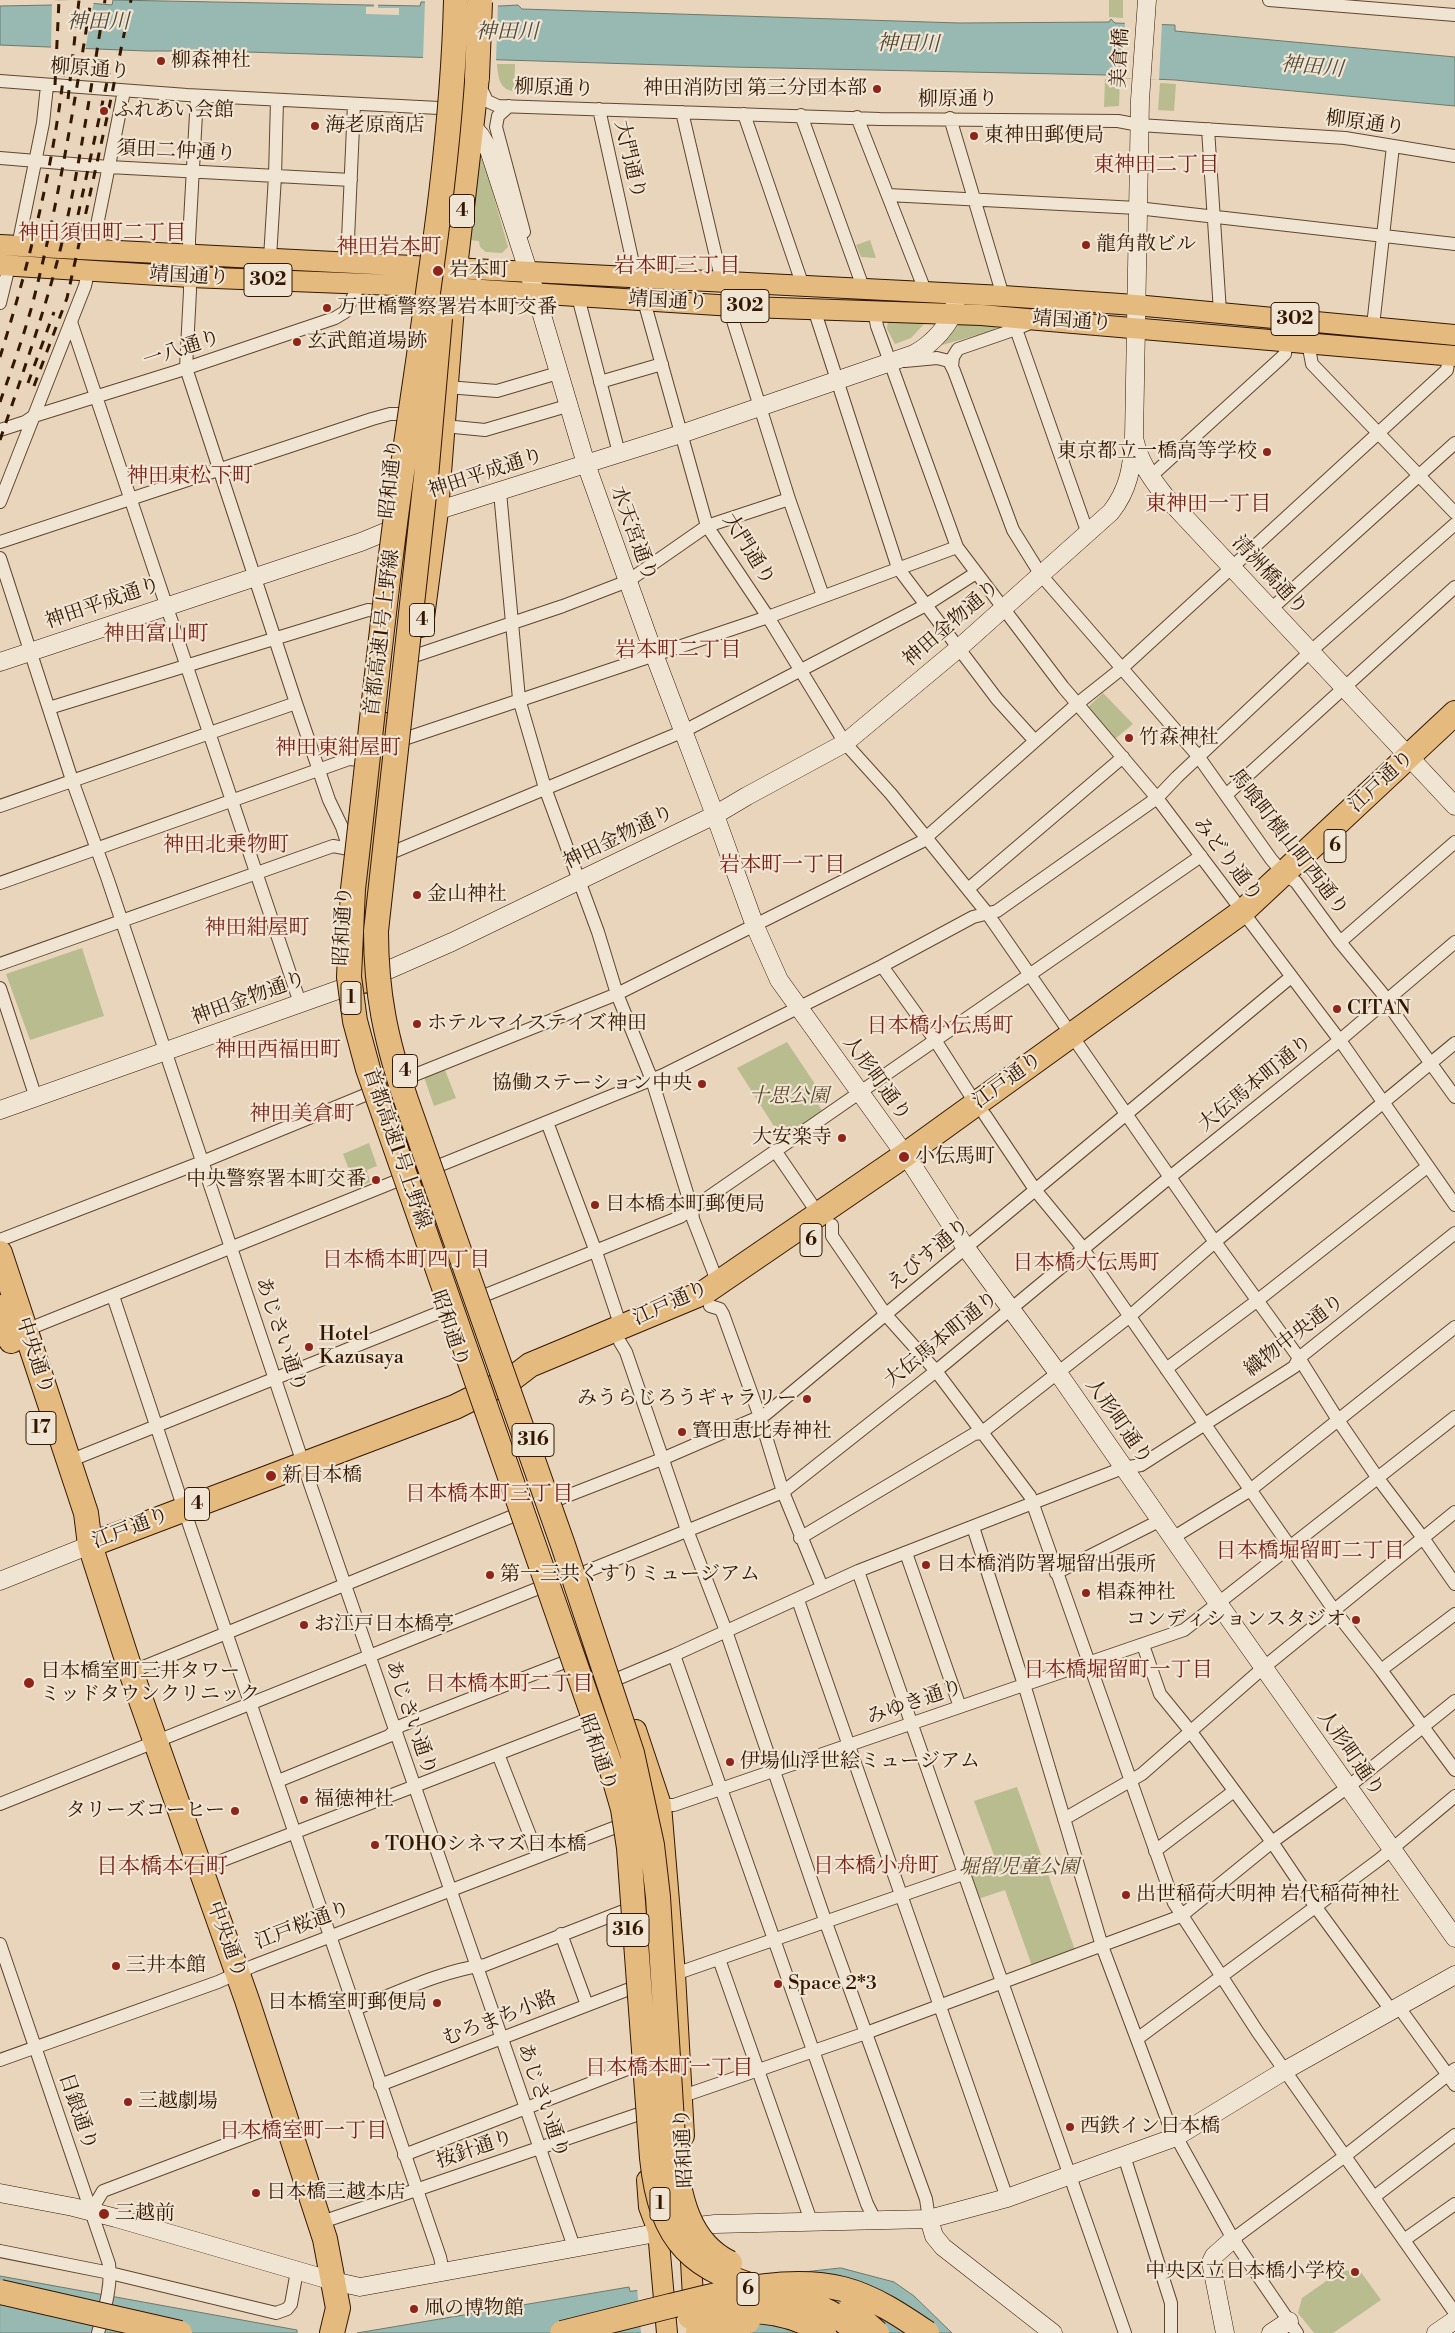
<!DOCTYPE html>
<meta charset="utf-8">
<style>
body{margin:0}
canvas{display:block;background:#e8d5bc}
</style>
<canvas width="1455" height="2333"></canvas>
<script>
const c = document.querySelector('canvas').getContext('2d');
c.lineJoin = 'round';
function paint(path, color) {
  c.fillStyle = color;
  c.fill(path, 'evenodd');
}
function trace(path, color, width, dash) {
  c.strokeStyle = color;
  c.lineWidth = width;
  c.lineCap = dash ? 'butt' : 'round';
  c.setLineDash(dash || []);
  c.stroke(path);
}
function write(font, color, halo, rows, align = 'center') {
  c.font = font + ' "Libre Bodoni","Noto Serif JP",serif';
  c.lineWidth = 4.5;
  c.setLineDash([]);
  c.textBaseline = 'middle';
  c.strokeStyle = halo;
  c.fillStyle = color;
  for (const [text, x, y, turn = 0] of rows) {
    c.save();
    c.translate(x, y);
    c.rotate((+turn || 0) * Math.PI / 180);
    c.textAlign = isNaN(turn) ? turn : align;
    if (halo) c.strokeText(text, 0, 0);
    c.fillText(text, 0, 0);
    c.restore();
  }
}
paint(new Path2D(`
 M1109 0H1123V18L1109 17Z
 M497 64H515L514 91C499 90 498 76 497 64Z
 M1105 79H1120L1119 106 1104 107Z
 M1160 83 1176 84 1174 111 1158 110Z
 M480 155 488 176 508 247 502 253 486 252 480 247 479 241 469 240Z
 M870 240 876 258 861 257 856 245Z
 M888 320 923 321 925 323 911 338 895 344 887 329Z
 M959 323 995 325 996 327 995 330 942 345 947 336Z
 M1103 693 1133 724 1115 739 1087 708Z
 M82 948 104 1016 30 1040 6 974Z
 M787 1042 825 1099 818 1104 823 1112 782 1139 737 1068Z
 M445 1070 456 1098 434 1106 424 1077Z
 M369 1143 377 1166 367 1170 370 1182 356 1188 343 1154Z
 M1017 1787 1075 1950 1032 1966 1005 1890 978 1899 967 1868 995 1858 974 1801Z
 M1342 2270 1361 2272 1381 2300 1333 2333H1314L1298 2313 1302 2298Z`), '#b9bc8e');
const water = new Path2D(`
 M53 0 112 5 113 0 420 6 421 2H424L500 6 518 5 522 9 959 23 1109 22 1111 19 1115 23 1175 25V31L1455 57V106L1175 80 1108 77 1107 75 731 67 214 51H146L0 45V6L53 5Z
 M841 2268 894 2282 914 2296 952 2333H357L629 2287 630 2291Z
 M0 2276 297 2330V2333H0Z`);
paint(water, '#97b9b1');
trace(water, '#6f786a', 1);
paint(new Path2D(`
 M52 0 94 1 85 51 51 50Z
 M425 1 498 3 496 61 423 59Z
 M374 2H378V8H399V15L366 14V7H374Z
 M1125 21 1162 22 1159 80 1121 78Z
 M712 2281 716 2333H641L637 2287Z`), '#e8d5bc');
const street = new Path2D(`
 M1269 0 1455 15
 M0 81 187 95 439 108
 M480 86 487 101 498 106 880 119 1118 121 1139 125 1345 138 1455 156
 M197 96 189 240 190 291 186 368 296 703 329 800 342 827 349 849
 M509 106 498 116 496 127 524 232
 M599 109 636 277
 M682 112 722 282
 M744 114 803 286
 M801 115 864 290
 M857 117 926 293
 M950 118 1003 296
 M1208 129 1220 312
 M0 158 109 167 351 180
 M888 195 1137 208 1455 244
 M18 246 43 123 47 86
 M92 250 124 91
 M270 258 275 176 277 100
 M347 262 354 104
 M578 297 619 453
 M644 301 707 526 768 617 845 743 891 794 987 913 1210 1235 1299 1358 1338 1420 1377 1477 1423 1538 1455 1584
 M0 303 9 266
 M728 305 789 499 823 596
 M814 309 898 568 997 699 1035 741
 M874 311 877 326 957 547 1063 687 1157 798 1344 1046 1455 1205
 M71 322 300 1003
 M1032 322 1016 329 1088 534
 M1373 326 1393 146
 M1308 343 1312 364 1455 513
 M905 361 937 358 949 361 954 371 1013 530 1041 575 1198 756 1271 859 1283 873 1296 882 1340 942 1382 993 1390 1007 1455 1097
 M952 367 953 357 958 349 1016 329
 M600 382 662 364
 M447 387 497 391 558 373
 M444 426 485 430 567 406
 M0 430 25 422 34 416 175 372 335 318 345 312 360 284
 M1150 477 1281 358 1285 354 1286 341
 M500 492 519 699 545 788 598 932 617 994 652 1080 692 1209 693 1219 714 1273V1280L711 1287
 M0 502 85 286 88 272
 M0 542 372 419 390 414H400
 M0 558 72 780 108 880 309 1481 574 2247
 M1271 609 1455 443
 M417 655 563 606 628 581 707 526 789 499
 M49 708 368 610 377 611
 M407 738 768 617 957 547
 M1226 795 1455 587
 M0 806 296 703
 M393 852 684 731 926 605 976 573
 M0 883 349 759 360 760
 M968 889 1123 757
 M1340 942 1455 842
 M0 964 333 846 349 849
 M882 966 935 1040 976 1104
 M0 988 36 1098
 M407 1078 617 994 921 842 1077 704 1121 669 1447 370 1449 356
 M985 1115 1036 1191 1078 1242 1334 1610 1381 1670 1455 1770
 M547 1122 596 1252 621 1327
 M776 1152 819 1215
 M438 1166 663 1075 882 966 973 917 997 911 1157 798 1177 777 1311 651 1455 524
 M832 1225V1236L886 1315 936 1371 1030 1496 1174 1903 1257 2031 1455 2313
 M0 1240 202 1162 370 1093
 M113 1296 190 1527 440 2257 443 2272
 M483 1296 680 1217 1201 856
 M710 1306 720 1309 723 1314 760 1417 783 1492 822 1587
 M21 1332 399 1180
 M620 1342 626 1352 687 1530 726 1631 826 1923 926 2199 929 2219
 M1166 1369 1258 1300 1427 1167
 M69 1461 443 1311
 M554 1501 662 1459 766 1414 1291 977
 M973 1527 1027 1694 1102 1946 1168 2122 1233 2239 1297 2333
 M1174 1537 1249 1491 1455 1327
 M800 1538 974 1434 981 1433 1130 1316 1216 1241 1455 1043
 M906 1553 960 1707
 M858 1571 1125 2333
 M1056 1573 1161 1520
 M580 1574 783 1492 936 1371 1170 1177 1340 1040 1455 942
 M798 1600 1007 2198
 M1143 1645 1160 1694 1191 1732 1272 1842 1315 1906 1391 2010
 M674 1655 867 2204 875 2220
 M1381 1670 1455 1614
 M131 1672 513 1516
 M617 1679 674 1655 858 1571 1123 1468 1141 1465 1294 1367 1299 1358 1455 1233
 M498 1754 538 1856
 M278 1781 389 1736 400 1726 565 1662
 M0 1804 539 1588
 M655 1808 661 1805H674L1184 1630 1455 1417
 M1064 1819 1142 1774 1263 1668 1455 1512
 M1155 1851 1234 1791
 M200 1869 586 1720
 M561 1934 587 2005
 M0 1944 109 2264C112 2287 104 2311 98 2333
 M719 1959 811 2221
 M675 1974 963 1874
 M1398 2006 1455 2085
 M355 2009C397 1993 440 1971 485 1965L626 1910
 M1137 2039 1380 1859 1455 1796
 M0 2060 218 1982 253 1966 629 1822
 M380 2085 632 1988
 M683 2096 866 2033 1181 1916 1272 1842 1348 1787 1455 1701
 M404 2155 638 2065
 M1124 2156 1171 2303V2333
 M1374 2197 1455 2135
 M91 2211 103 2191 288 2121
 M319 2223 642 2113
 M1233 2239 1345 2156 1455 2069
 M1404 2240 1455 2204
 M0 2251 110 2273 276 2313 287 2309 291 2304 297 2271`);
const secondary = new Path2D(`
 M1147 0 1140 100 1134 438C1139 461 1150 477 1165 496L1455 806
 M467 121 480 135 489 150 536 295 586 464 654 654 715 815 755 926 779 980 913 1166 966 1248 1058 1373 1218 1603 1455 1938
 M0 662 361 542 436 511 681 434 914 354C931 345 953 323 955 304
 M0 1110 363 981 452 942 715 815 747 796 845 743 959 648 1111 512C1129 489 1132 467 1134 438
 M0 1581 90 1545
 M0 2193 73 2207 116 2218 333 2281 360 2287 689 2227 715 2224 929 2219 1007 2198 1176 2137 1284 2071 1455 1975
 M929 2219 934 2236 943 2247 1053 2333
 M1225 2333 1211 2262 1214 2256 1233 2239
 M1271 2333 1289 2321
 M1436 2333 1455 2320`);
const primary = new Path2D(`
 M0 245 1003 296 1135 305 1455 335
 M0 265 190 277 420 286 749 307 981 315 1455 356
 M636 1730 661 1805 675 1974 684 2136
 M647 2180 649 2207 658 2231 667 2333
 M690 2243 694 2316`);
const highway = new Path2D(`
 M421 625 436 511 455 268 477 77
 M383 744 385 725
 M359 870 373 832 381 760
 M363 934 366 901 376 855
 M363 981 370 932
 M0 1253 86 1513 90 1545 131 1672 247 2000 325 2239 338 2308 332 2333
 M0 1307 11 1341
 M90 1545 455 1407 513 1378 530 1365 705 1292 905 1155 1242 912 1455 713`);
trace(street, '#61462f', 14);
trace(secondary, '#341700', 19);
trace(primary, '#341700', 22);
trace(highway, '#341700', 26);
trace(street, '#f0e4d3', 12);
trace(secondary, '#f0e4d3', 18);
trace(primary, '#e4ba7e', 20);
trace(highway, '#e4ba7e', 24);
trace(new Path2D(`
 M55 85 59 0
 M68 99 79 0
 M78 215 109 73
 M0 357C30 261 54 164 65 63
 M28 383 54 312
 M34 386 67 298 108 113 131 0
 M0 402C12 368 25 333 34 298 59 200 75 100 91 0
 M0 440C24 369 50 298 66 225 82 151 93 75 105 0`), '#341700', 3, [9, 9]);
const highwayBridge = new Path2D(`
 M456 0C452 164 422 325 400 487 381 621 369 755 353 889L349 977 355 1021 368 1069 610 1764 623 1809 629 1848 652 2158C661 2244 692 2270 773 2292 805 2300 834 2310 858 2333
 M477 77 480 2
 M440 318 426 477 376 931C376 994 386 1040 406 1100L563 1545 632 1753 652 1845 658 1897 674 2154C679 2196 688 2243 730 2263
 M0 2292 180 2333
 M850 2309 877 2333
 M690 2317C736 2307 784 2306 824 2333
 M562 2333C598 2324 634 2315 670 2306 725 2293 787 2275 843 2289 874 2297 902 2316 927 2333
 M698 2333 748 2321`);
trace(highwayBridge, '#341700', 26, []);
trace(highwayBridge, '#e4ba7e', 24);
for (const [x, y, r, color] of [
 [161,61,5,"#8f2418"],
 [877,89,5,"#8f2418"],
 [104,111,5,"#8f2418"],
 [315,126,5,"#8f2418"],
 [974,136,5,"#8f2418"],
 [1086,245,5,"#8f2418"],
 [438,271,6,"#8f2418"],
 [327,308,5,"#8f2418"],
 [297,342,5,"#8f2418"],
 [1267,452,5,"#8f2418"],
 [1129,738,5,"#8f2418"],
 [417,895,5,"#8f2418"],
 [1337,1009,5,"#8f2418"],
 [417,1024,5,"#8f2418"],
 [702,1084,5,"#8f2418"],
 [842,1138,5,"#8f2418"],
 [904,1157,6,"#8f2418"],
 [376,1180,5,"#8f2418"],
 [595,1205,5,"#8f2418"],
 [309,1347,5,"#8f2418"],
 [807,1399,5,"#8f2418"],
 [682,1432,5,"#8f2418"],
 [271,1476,6,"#8f2418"],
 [926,1565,5,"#8f2418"],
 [490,1575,5,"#8f2418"],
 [1086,1593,5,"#8f2418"],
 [1356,1620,5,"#8f2418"],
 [304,1625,5,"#8f2418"],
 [29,1683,6,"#8f2418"],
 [730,1762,5,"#8f2418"],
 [304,1800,5,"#8f2418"],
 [235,1811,5,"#8f2418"],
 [375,1845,5,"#8f2418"],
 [1126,1895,5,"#8f2418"],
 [116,1966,5,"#8f2418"],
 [778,1984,5,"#8f2418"],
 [437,2003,5,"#8f2418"],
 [128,2102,5,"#8f2418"],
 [1070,2127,5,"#8f2418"],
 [256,2193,5,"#8f2418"],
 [104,2214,6,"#8f2418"],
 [1355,2272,5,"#8f2418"],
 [414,2309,5,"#8f2418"]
]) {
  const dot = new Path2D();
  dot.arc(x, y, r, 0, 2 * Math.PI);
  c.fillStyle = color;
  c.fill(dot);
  trace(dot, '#f0e4d3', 2);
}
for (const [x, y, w] of [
 [462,211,25],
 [268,280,48],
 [745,306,48],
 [1295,319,48],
 [422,620,25],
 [1335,846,22],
 [351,998,20],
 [405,1071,25],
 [811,1240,22],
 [41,1428,30],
 [533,1440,42],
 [197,1504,25],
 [628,1930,42],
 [660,2204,20],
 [748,2289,22]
]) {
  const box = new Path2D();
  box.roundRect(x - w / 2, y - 16.5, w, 33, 4);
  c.fillStyle = '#f0e4d3';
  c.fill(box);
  trace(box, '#341700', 1);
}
write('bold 19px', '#341700', null, [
 ["4",462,211],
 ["302",268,280],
 ["302",745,306],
 ["302",1295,319],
 ["4",422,620],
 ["6",1335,846],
 ["1",351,998],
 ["4",405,1071],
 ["6",811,1240],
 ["17",41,1428],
 ["316",533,1440],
 ["4",197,1504],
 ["316",628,1930],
 ["1",660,2204],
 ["6",748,2289]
]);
write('20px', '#341700', '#f0e4d3', [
 ["美倉橋",1121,58,-87],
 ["柳原通り",90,70,4],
 ["柳原通り",554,89,2],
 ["柳原通り",958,100],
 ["柳原通り",1365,124,7],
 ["須田二仲通り",176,152,3],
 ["大門通り",629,160,77],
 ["靖国通り",189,277,3],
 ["靖国通り",668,302,3],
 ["靖国通り",1072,322,4],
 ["一八通り",182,350,-18],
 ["神田平成通り",486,474,-18],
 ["昭和通り",392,479,-84],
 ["水天宮通り",633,534,70],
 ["大門通り",748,550,58],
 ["清洲橋通り",1269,576,47],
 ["神田平成通り",103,604,-19],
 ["神田金物通り",952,624,-41],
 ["首都高速1号上野線",383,633,-83],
 ["江戸通り",1382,782,-43],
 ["神田金物通り",619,838,-26],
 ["馬喰町横山町西通り",1288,843,52],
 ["みどり通り",1227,860,53],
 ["昭和通り",344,926,-87],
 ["神田金物通り",249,999,-20],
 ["人形町通り",876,1079,54],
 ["江戸通り",1008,1081,-36],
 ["大伝馬本町通り",1256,1084,-39],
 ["首都高速1号上野線",396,1149,71],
 ["えびす通り",929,1255,-40],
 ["江戸通り",671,1304,-24],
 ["昭和通り",449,1329,71],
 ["あじさい通り",280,1335,71],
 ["織物中央通り",1295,1336,-38],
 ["大伝馬本町通り",942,1340,-39],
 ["中央通り",34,1356,72],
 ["人形町通り",1118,1422,55],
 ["江戸通り",131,1529,-21],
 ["みゆき通り",915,1703,-19],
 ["あじさい通り",410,1718,71],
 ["昭和通り",597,1753,71],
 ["人形町通り",1350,1754,55],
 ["江戸桜通り",303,1926,-21],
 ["中央通り",226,1940,70],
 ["むろまち小路",500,2019,-21],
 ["あじさい通り",542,2101,71],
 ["日銀通り",77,2112,71],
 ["昭和通り",685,2148,-93],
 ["按針通り",475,2150,-19]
]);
write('20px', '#341700', '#f0e4d3', [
 ["柳森神社",171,61],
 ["神田消防団 第三分団本部",867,89,"right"],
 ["ふれあい会館",114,111],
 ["海老原商店",325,126],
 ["東神田郵便局",984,136],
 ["龍角散ビル",1096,245],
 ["岩本町",449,271],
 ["万世橋警察署岩本町交番",337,308],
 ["玄武館道場跡",307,342],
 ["東京都立一橋高等学校",1257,452,"right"],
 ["竹森神社",1139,738],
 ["金山神社",427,895],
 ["CITAN",1347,1009],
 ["ホテルマイステイズ神田",427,1024],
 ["協働ステーション中央",692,1084,"right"],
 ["大安楽寺",832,1138,"right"],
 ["小伝馬町",915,1157],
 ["中央警察署本町交番",366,1180,"right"],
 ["日本橋本町郵便局",605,1205],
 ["Hotel",319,1335],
 ["Kazusaya",319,1358],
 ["みうらじろうギャラリー",797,1399,"right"],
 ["寳田恵比寿神社",692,1432],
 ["新日本橋",282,1476],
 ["日本橋消防署堀留出張所",936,1565],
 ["第一三共くすりミュージアム",500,1575],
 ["椙森神社",1096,1593],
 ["コンディションスタジオ",1346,1620,"right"],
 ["お江戸日本橋亭",314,1625],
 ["日本橋室町三井タワー",40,1672],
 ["ミッドタウンクリニック",40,1695],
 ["伊場仙浮世絵ミュージアム",740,1762],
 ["福徳神社",314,1800],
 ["タリーズコーヒー",225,1811,"right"],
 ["TOHOシネマズ日本橋",385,1845],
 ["出世稲荷大明神 岩代稲荷神社",1136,1895],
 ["三井本館",126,1966],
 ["Space 2*3",788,1984],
 ["日本橋室町郵便局",427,2003,"right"],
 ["三越劇場",138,2102],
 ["西鉄イン日本橋",1080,2127],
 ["日本橋三越本店",266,2193],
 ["三越前",115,2214],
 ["中央区立日本橋小学校",1345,2272,"right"],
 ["凧の博物館",424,2309]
], 'left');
write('italic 20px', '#5c492b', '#f0e4d3', [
 ["十思公園",789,1097],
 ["堀留児童公園",1019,1868]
]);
write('italic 21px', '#524835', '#f0e4d3', [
 ["神田川",98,23],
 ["神田川",507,33],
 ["神田川",908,45,1],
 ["神田川",1312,68,5]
]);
write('21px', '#7a1f14', '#f0e4d3', [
 ["東神田二丁目",1156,166],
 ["神田須田町二丁目",102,234],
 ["神田岩本町",389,248],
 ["岩本町三丁目",677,267],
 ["神田東松下町",190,477],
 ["東神田一丁目",1208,505],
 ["神田富山町",156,635],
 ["岩本町二丁目",678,651],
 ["神田東紺屋町",338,749],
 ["神田北乗物町",226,846],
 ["岩本町一丁目",782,866],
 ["神田紺屋町",257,929],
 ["日本橋小伝馬町",940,1027],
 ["神田西福田町",278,1051],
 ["神田美倉町",302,1115],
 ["日本橋本町四丁目",406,1261],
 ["日本橋大伝馬町",1086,1264],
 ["日本橋本町三丁目",489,1495],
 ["日本橋堀留町二丁目",1310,1552],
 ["日本橋堀留町一丁目",1118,1671],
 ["日本橋本町二丁目",509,1685],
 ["日本橋小舟町",876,1867],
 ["日本橋本町一丁目",669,2069],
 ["日本橋室町一丁目",303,2132]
]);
write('22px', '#7a1f14', '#f0e4d3', [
 ["日本橋本石町",162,1868]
]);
</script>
